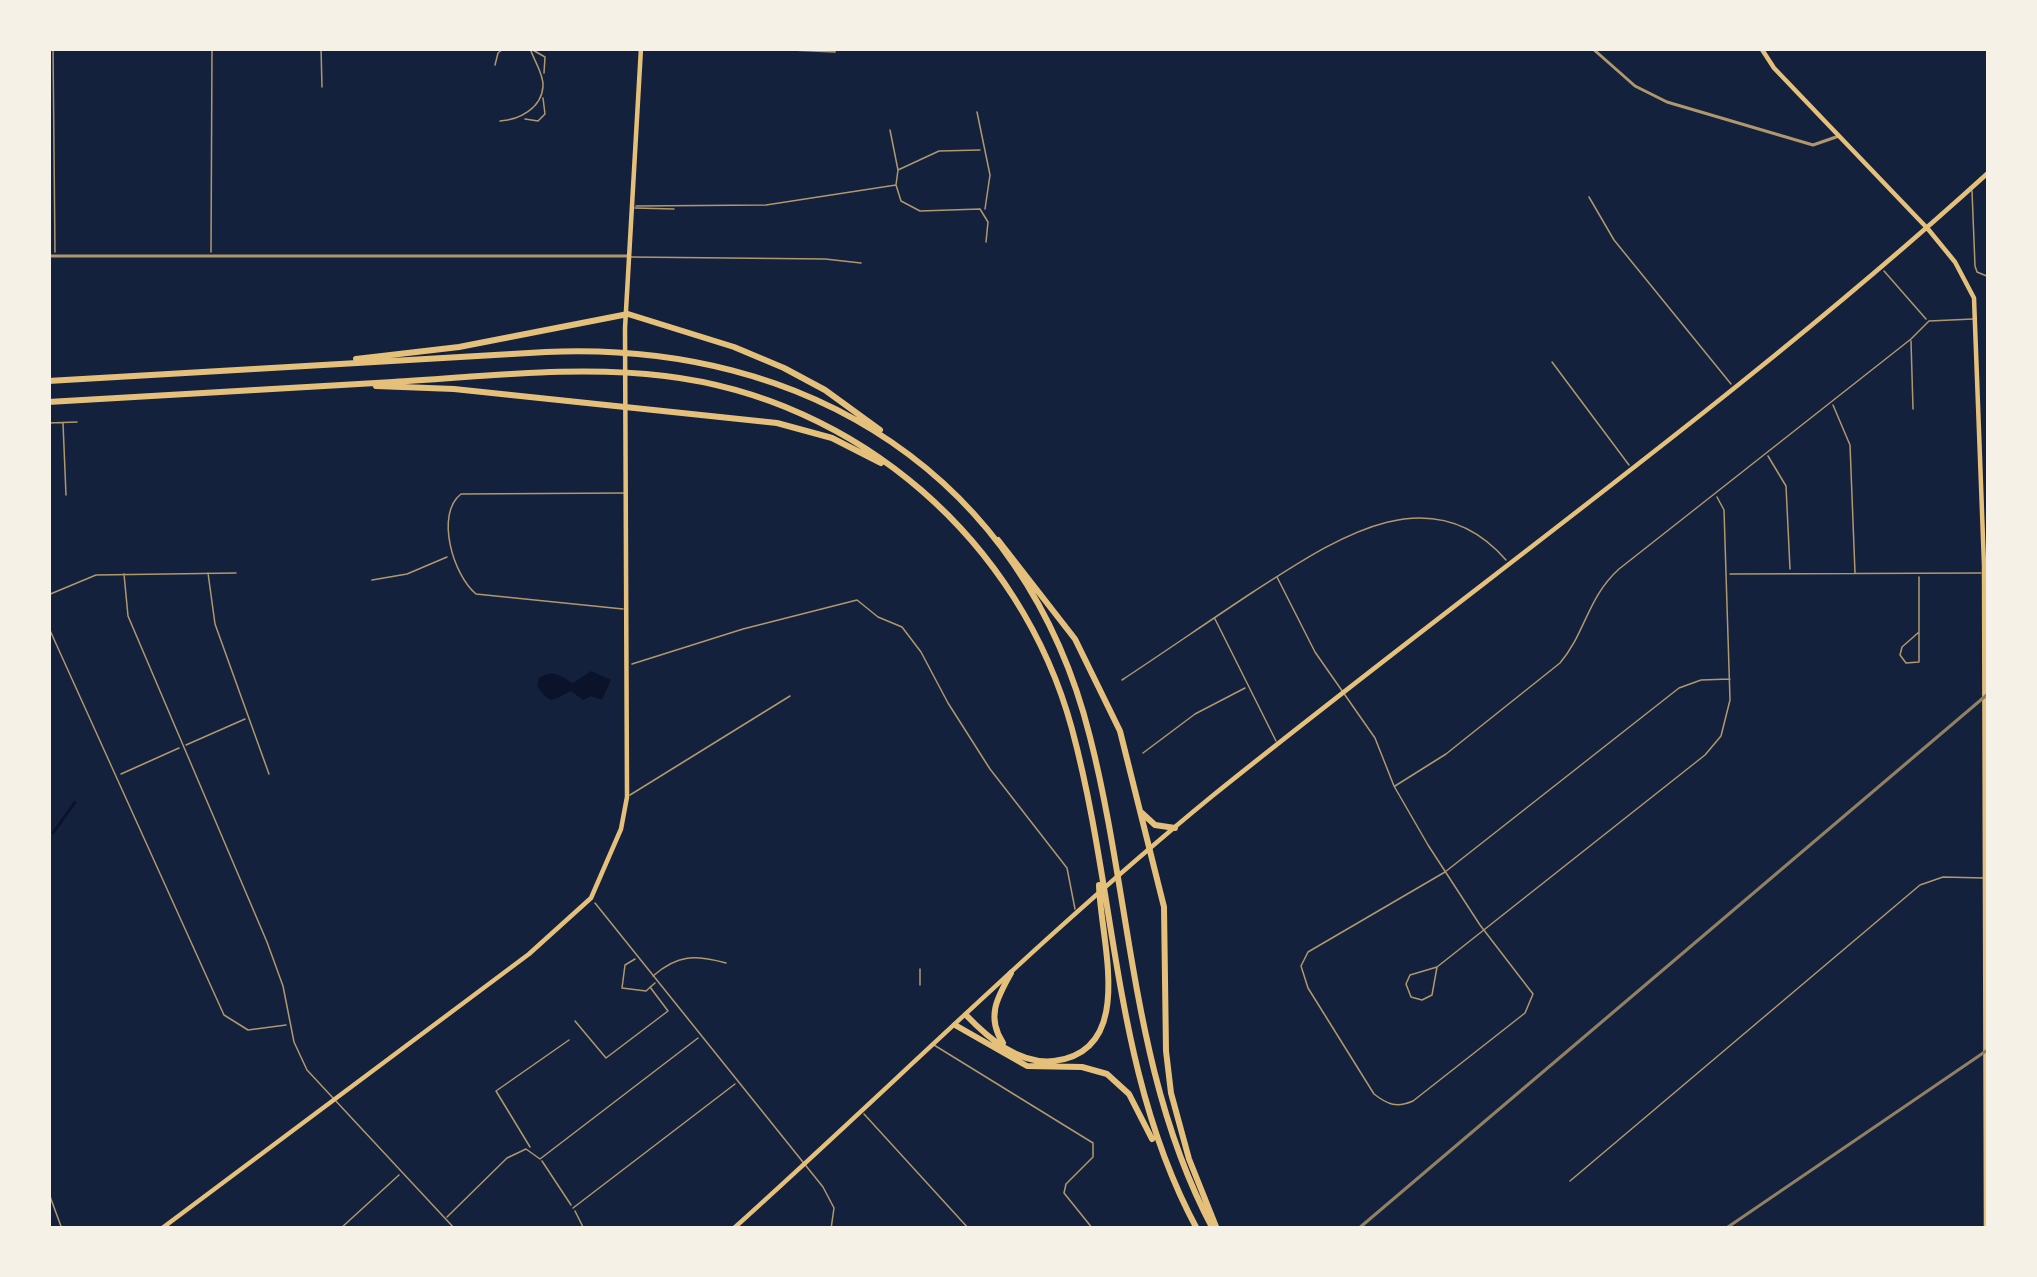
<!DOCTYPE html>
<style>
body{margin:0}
#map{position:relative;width:2037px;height:1277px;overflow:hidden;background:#14213d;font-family:Roboto,sans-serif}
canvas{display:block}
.frame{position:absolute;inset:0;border:51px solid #f6f1e7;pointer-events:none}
</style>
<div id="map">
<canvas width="2037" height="1277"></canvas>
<div class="frame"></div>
</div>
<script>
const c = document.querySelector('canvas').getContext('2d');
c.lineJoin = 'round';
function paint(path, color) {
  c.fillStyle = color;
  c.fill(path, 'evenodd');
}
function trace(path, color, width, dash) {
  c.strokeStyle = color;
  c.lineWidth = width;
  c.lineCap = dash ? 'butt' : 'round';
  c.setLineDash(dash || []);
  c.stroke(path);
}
paint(new Path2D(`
 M591 671 611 680 602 700 591 696 583 700 571 691C552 699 553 708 537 686L539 678C554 668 561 677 573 683Z`), '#0b132b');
trace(new Path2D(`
 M53 833 75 802`), '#0b132b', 3);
trace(new Path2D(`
 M53 48 55 252
 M321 48 322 87
 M746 48 835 52V48
 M531 49 545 57 544 73
 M495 65 498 53 504 48
 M977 112 990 175 985 209
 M525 119 538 121 545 114 543 98
 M500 121C519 120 542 108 543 86 544 74 533 59 530 48
 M890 130 898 170 896 185
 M898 170 939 151 980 150
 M1972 191 1975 266 1977 272 1989 277
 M1589 197 1614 240 1731 384
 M636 206 766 205 896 185 901 201 920 211 980 209 988 222 986 242
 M635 208 674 209
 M211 252 212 48
 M631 257 825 259 861 263
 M1884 271 1926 319
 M1911 341 1913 409
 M1552 362 1629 465
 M1833 405 1850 445 1855 573
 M48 423 77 422
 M63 423 66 495
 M1768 456 1786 486 1790 569
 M208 573 215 624 269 774
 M124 574 128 616 267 942 283 986 294 1042 307 1070 455 1229
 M1730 574 1981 573
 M1277 577 1315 652 1375 738 1394 786 1428 845 1480 925 1533 994 1525 1013 1413 1101C1397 1108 1388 1105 1374 1094L1308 988 1301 966 1308 952 1445 872 1679 688 1701 680 1730 679
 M1919 577V629C1919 640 1919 651 1919 662L1906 663 1900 655 1902 647 1919 632
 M372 580 407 574 447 557
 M48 595 96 575 236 573
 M623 609 476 594C453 575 435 514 461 494L624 493
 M1215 619 1276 741
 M48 626 224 1015 248 1030 286 1025
 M632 664 743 629 857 600 878 617 902 627 921 652 948 703 990 769 1067 868 1075 909
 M1122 680C1166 651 1209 621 1253 592 1330 543 1429 471 1506 560
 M186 745 245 719
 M1143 753 1195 714 1245 688
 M121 774 179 748
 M1395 786 1446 754 1560 663C1586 632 1587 598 1619 569L1911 339 1929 321 1973 319
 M630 795 790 696
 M595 903 823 1187 834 1208 831 1229
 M635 959 625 965 622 988 646 991 655 983
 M1437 967 1432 995 1422 1000 1411 997 1406 984 1410 975 1437 967 1705 755 1721 736 1730 700 1724 510 1717 497
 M653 976C678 954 695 955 726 963
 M920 985V969
 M575 1021 606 1058 668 1011 650 987
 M934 1045 1093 1143V1157L1066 1184 1064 1193 1093 1229
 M864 1114 969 1229
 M530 1147 496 1091 569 1040
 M542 1161 571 1205
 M1570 1181 1920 885 1943 877 1984 878
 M48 1191 62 1229
 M573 1208 735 1084
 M575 1211 584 1229
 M447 1217 507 1158 526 1149 540 1159 698 1038
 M340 1229 399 1175`), '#b1986c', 1.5);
trace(new Path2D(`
 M1592 48 1635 86 1667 102 1813 145 1839 136
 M48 256H627`), '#b1986c', 3);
trace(new Path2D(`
 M161 1229 529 954 591 898 621 829 627 797 625 328 641 48`), '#e5c07b', 4.5);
trace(new Path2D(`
 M1761 48 1774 68 1928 229 1955 262 1974 298 1984 565 1986 1229
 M733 1229C893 1085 1045 933 1211 797 1470 588 1743 396 1989 172`), '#e5c07b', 4.5);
trace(new Path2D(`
 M356 359 459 347 628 314 734 347 784 368 825 390 880 430
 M48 381 546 352C807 340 1025 476 1090 737 1132 902 1131 1076 1213 1229
 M376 386 454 389 777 423 832 438 881 463
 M48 402C163 395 278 388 393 382 482 377 575 365 665 376 858 399 1021 541 1072 729 1117 896 1113 1074 1197 1229
 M998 540 1075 639 1120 731 1164 907 1166 1051 1171 1093 1189 1159 1217 1229
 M1142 813 1155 825 1175 828
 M966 1015C988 1038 1019 1065 1054 1061 1138 1051 1100 939 1099 885
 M955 1025 1027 1066 1082 1067 1107 1074 1129 1094 1152 1139
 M1003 1043C986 1017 997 998 1011 973`), '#e5c07b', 6);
trace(new Path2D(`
 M1358 1229 1989 693
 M1725 1229 1989 1049`), '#918062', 3);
</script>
